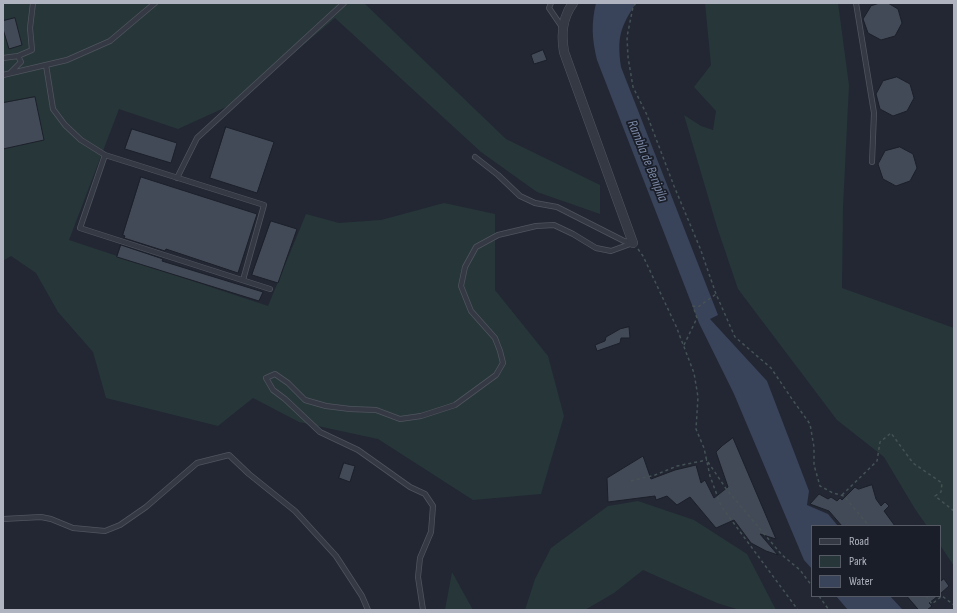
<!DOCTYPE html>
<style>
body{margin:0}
#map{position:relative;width:957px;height:613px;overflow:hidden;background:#222733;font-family:"Sofia Sans Condensed",sans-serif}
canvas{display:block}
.frame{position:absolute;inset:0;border:4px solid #afb4c0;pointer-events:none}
.legend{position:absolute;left:811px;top:525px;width:130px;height:72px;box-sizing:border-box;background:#1a1e28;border:1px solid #565a65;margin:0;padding:5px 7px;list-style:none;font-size:12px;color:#afb4c0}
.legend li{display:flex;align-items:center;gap:8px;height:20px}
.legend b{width:20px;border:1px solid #565a65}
</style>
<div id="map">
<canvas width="957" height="613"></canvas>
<div class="frame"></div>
<ul class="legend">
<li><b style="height:5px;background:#353944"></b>Road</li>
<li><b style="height:11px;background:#273638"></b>Park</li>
<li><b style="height:11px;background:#39435a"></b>Water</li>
</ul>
</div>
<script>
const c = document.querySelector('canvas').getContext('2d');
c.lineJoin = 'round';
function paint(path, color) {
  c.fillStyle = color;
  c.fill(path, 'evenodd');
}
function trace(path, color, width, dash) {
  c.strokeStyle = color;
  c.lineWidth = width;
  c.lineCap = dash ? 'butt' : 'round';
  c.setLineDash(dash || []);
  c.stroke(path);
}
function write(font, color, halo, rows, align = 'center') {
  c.font = font + ' "Sofia Sans Condensed",sans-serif';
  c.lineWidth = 3.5;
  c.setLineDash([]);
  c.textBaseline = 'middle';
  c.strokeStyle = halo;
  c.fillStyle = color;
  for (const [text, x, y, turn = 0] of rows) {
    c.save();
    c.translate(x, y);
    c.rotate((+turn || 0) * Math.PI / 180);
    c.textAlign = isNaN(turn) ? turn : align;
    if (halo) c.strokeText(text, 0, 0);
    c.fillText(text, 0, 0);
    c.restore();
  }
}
paint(new Path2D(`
 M3 3H364L506 139 600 185V214L537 192 481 152 335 18 235 103 178 129 119 109 69 240 268 306 306 214 339 223 381 220 444 203 495 214V290L548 356 564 416 541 494 473 500 378 439 299 422 253 398 218 426 106 398 93 352 58 312 36 273 11 256 3 261Z
 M705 3H838L849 85 843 208 842 288 954 328V566L940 545V526H927L915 509 884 457 837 420 738 289 717 227 684 115 701 126 713 130 716 111 694 87 711 65Z
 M638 501 694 520 747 554 776 610H740L717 603 643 570 614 593 585 610H525L535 579 551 548 608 506Z
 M452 572 473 610H445Z`), '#273638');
paint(new Path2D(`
 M596 3H636C620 28 617 37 621 67L718 315 710 319 767 381 809 491 807 505 828 514 838 526H812V569L804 560 734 394 699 323 597 60C592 39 591 24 596 3Z
 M836 596H890L902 609 905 610H848Z`), '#39435a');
const building = new Path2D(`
 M880 3H888L898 9 902 23 895 36 881 40 868 33 863 19 871 6Z
 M15 18 22 45 9 49 3 29V21Z
 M543 50 547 60 534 64 531 55Z
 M897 77 910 84 914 98 907 111 893 116 880 109 876 94 883 81Z
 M35 97 44 140 3 149V103Z
 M226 127 274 142 257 193 210 178Z
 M132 129 177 143 171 163 125 149Z
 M900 147 913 154 917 168 910 181 896 186 883 179 878 164 885 151Z
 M141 177 257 214 238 273 166 249 165 251 124 238 125 236 123 235Z
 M271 221 297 229 278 283 252 275Z
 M121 245 163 259 162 261 263 292 259 301 117 257Z
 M629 327 630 338H621L620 343 597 351 595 345 605 341 606 337 620 329Z
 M733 438 776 539 760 534 778 555 766 551 751 543 734 520 716 528 690 497 677 505 667 496 656 500 655 496 608 502 607 478 643 456 651 479 675 470 696 465 701 483 705 480 714 498 728 487 716 452 722 446Z
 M344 463 355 466 350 482 339 478Z
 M872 485 876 499 881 506 885 502 889 506 884 511 895 526H842L829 511 810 504 819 494 828 499 831 497 837 501 840 498 842 500 855 487 858 489Z
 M944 579 949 586 940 594V582Z
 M907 596H938L929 603 932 606 927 610H919Z`);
paint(building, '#434a57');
trace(building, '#1c202a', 1);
const lane = new Path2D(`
 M551 3 549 8 562 27
 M856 3 874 113 872 162
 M3 58 18 56 32 50 30 28 33 3
 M46 65 53 109 65 125 81 140 105 155 264 205 243 280
 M10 73 21 62 18 56
 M3 75 67 60 110 41 155 3
 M105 155 80 228 270 289
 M475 157 498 175 520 196 535 203 557 207 624 241 633 243
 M177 178 197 138 344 3
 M3 519 41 517 51 519 73 528 105 531 120 525 146 507 197 463 229 455 249 474 295 511 336 556 362 596 368 610
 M423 610 418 577 420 558 431 532 433 506 425 494 410 487 358 450 320 432 285 399 273 390 266 378 275 374 288 383 305 400 326 406 350 409 376 410 400 419 421 416 455 405 496 375 503 363 500 351 495 338 471 311 461 286 465 267 476 247 498 235 536 226 554 225 573 234 596 248 611 251 633 243`);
const street = new Path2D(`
 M573 3C562 18 561 34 564 52L633 243`);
trace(lane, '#4f545e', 6);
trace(street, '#4f545e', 10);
trace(new Path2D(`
 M636 3 633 7 627 37 628 57 633 87 647 115 674 186 700 248 716 294 735 337 771 368 792 399 810 424 814 447V465L820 486 833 493 844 496 869 526
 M638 249 643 256 676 326 694 373 698 397 696 429 704 448 710 476 721 506 798 610
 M684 345 697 318 693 306 698 307 716 294
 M708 462 727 490 782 555 800 570 812 586
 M631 481 655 475 677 466 707 460
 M842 495 877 461 880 442 891 433 913 463 942 483 941 492 935 496 954 511
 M819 596 829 610
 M926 596 932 604 942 596 954 605`), '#455255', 1.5, [3, 3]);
trace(lane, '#353944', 4.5);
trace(street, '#353944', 9);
write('italic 14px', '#7b88a5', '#1a1e28', [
 ["Rambla de Benipila",647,161,68]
]);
</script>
